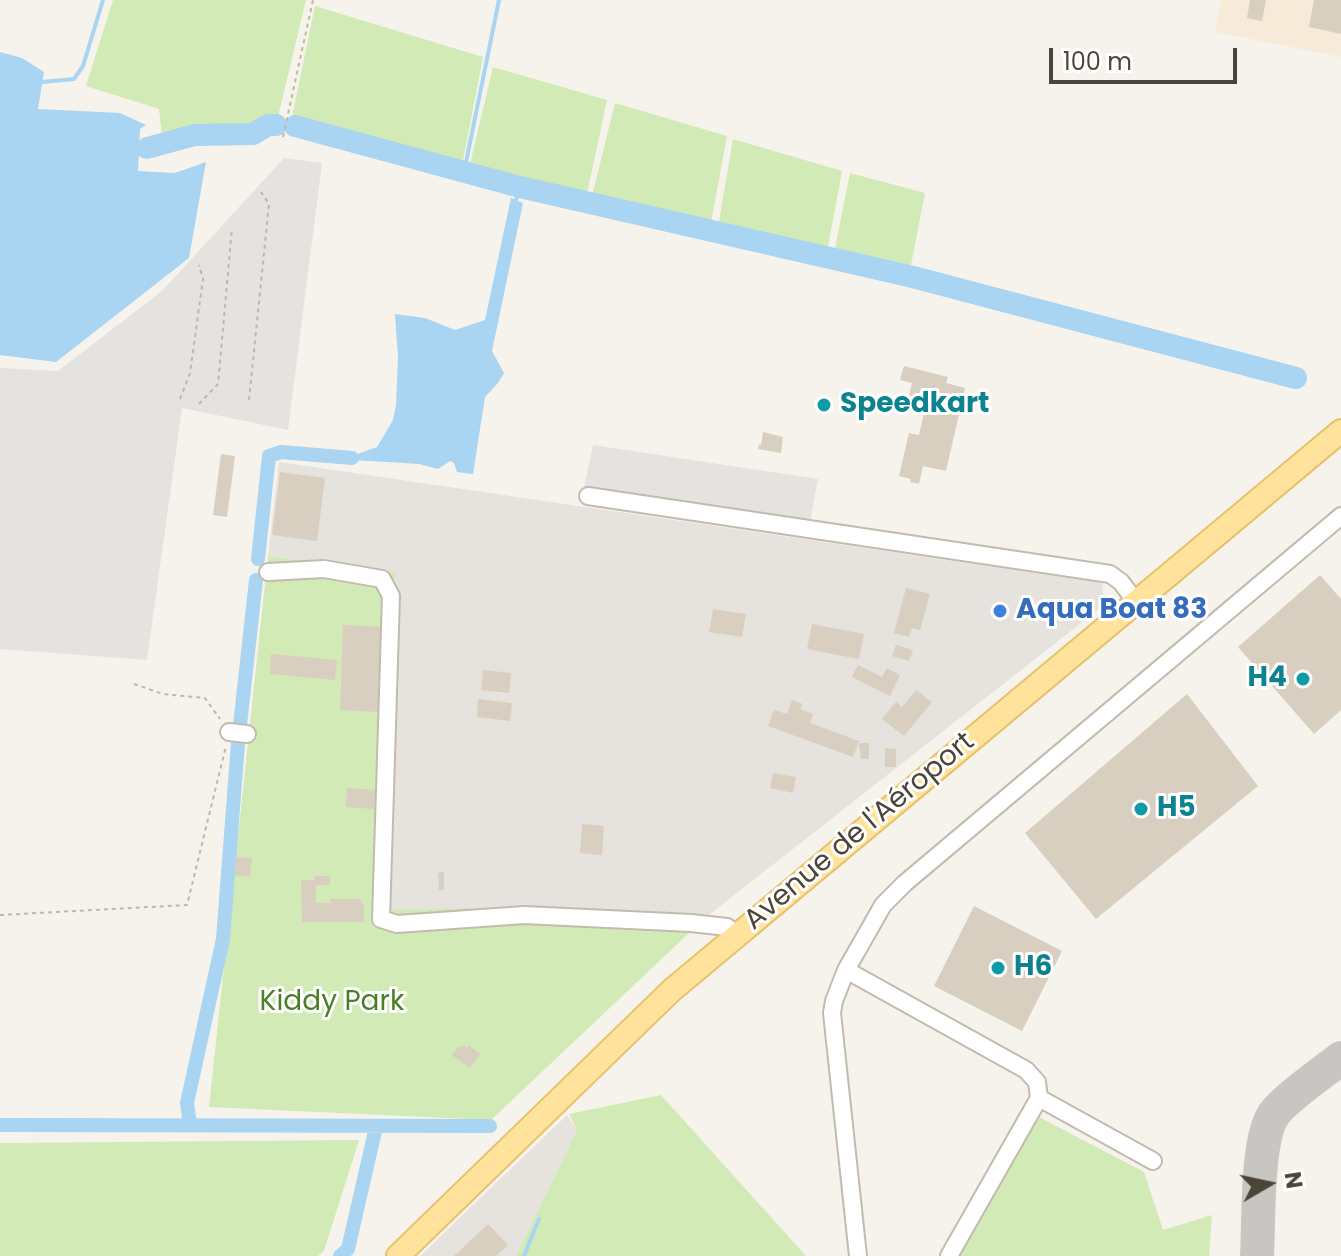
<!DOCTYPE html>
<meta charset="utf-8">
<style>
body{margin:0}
#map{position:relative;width:1341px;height:1256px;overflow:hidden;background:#f6f3ec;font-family:Poppins,sans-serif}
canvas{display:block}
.north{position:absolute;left:1229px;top:1144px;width:80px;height:80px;-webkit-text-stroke:6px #fff;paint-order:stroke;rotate:81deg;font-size:22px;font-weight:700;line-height:32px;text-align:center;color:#4b4439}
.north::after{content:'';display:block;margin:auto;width:28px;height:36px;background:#4b4439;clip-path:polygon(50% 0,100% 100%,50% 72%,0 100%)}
.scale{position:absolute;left:1049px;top:48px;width:188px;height:36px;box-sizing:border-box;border:4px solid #4b4439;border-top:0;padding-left:10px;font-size:24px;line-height:28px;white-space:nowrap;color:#4b4439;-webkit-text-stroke:6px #fff;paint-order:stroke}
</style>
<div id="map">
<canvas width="1341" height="1256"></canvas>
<div class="north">N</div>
<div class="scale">100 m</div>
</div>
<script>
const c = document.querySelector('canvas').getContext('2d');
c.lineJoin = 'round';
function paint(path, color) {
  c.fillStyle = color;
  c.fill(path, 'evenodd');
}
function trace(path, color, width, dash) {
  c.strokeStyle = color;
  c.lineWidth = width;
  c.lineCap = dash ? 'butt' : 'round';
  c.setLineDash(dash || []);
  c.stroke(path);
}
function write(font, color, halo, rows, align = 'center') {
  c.font = font + ' Poppins,sans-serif';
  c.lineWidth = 6;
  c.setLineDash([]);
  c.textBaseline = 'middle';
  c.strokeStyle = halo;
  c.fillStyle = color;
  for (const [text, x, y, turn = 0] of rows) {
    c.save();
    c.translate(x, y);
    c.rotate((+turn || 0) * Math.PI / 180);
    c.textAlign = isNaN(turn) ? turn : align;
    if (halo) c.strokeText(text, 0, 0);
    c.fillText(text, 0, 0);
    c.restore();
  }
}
paint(new Path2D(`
 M1221 0H1341V57L1215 32Z`), '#f7ead8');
paint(new Path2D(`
 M279 462 1102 583 1104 605 705 918 548 907 388 911 395 572 268 556Z
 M567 1115 577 1130 516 1256H420Z`), '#e6e2dd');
paint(new Path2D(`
 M113 0H306L276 125 162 137 159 109 86 86Z
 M315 6 483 57 462 166 395 147 291 122Z
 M493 67 607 100 587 194 470 164Z
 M615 103 727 136 711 223 592 196Z
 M733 139 842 171 827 252 718 227Z
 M850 173 925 193 910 270 834 253Z
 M268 556 395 572 388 910 548 907 705 918 491 1120 209 1107Z
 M661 1095 806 1256H516L577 1130 569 1114Z
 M1039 1117 1144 1172 1163 1230 1212 1215 1209 1256H959Z
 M359 1140 324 1251 318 1256H0V1143Z`), '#d2eab5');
paint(new Path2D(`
 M284 158 322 163 288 430 182 408 147 660 0 649V368L58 371 162 291Z
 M593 445 818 479 809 528 583 492Z`), '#e5e3e0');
paint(new Path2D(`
 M0 52 22 58 44 72 38 109 120 113 146 125 140 129 138 171 175 173 206 162 189 258 56 362 0 355Z
 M511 198 523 203 492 351 504 373 498 383 485 397 473 474 457 472 454 463 450 461 438 469 419 464 353 460 352 456 377 447 393 420 396 405 398 358 395 314 425 318 455 330 485 320Z`), '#a9d4f2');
trace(new Path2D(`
 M42 82 74 79 83 66 103 0
 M464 172 499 0
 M516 200 520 187
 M524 1256 539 1219`), '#a9d4f2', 4);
trace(new Path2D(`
 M258 559 269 456 281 452 352 458
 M190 1124 187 1103 223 939 238 743 256 580
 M0 1125 490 1126
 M340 1256 348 1249 376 1127`), '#a9d4f2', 14);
trace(new Path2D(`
 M295 126 520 187 913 277 1296 378
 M147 148 195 135 253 134 268 125H276`), '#a9d4f2', 22);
trace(new Path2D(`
 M1257 1256C1259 1223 1256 1139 1274 1114 1283 1100 1326 1070 1341 1058`), '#c8c6c3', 34);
paint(new Path2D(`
 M1250 0H1266L1262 21 1247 18Z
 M1314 0H1341V34L1309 27Z
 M904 366 948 377 946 383 965 388 946 471 923 466 919 484 910 482 911 479 899 476 909 433 919 435 924 413 906 408 912 383 900 380Z
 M763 432 783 437 781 453 758 449 759 444 761 445Z
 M221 454 235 456 227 517 213 515Z
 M280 472 325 478 317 541 272 535Z
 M1320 575 1341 599V710L1314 734 1238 647Z
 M906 588 930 594 920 630 912 628 909 637 894 633Z
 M713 609 746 614 742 637 709 632Z
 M812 624 864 634 859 659 807 649Z
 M343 625 383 627 380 712 340 710Z
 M896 645 913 650 909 661 892 656Z
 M271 654 337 660 335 680 270 674Z
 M858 665 882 677 887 668 900 675 890 696 852 677Z
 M483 670 511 673 509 693 481 690Z
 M916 690 932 702 904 736 882 719 896 702 902 707Z
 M1187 694 1258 786 1096 919 1025 833Z
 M478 699 512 703 510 721 477 717Z
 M792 700 803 704 800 709 813 714 810 723 859 741 853 757 768 726 774 710 787 714Z
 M859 743H869V759H861Z
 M885 748 896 749V767H885Z
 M773 773 796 777 793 793 770 788Z
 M347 788 375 790 374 809 346 807Z
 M582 824 604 826 602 855 580 853Z
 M236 857 252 858 250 877 235 875Z
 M444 872V890H439L438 873Z
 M315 876H330V885H316V903H330V899H360L364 907V922H302L301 880H315Z
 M974 906 1062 951 1022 1031 934 986Z
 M463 1045 467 1048 468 1045 480 1054 470 1068 452 1055 459 1046 461 1048Z
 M488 1224 508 1245 496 1256H454Z`), '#d8cfc1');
const minor = new Path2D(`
 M588 496 1110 574 1121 582 1136 602
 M268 572 324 569 382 579 391 596 381 919 397 924 524 915 691 923 727 927 737 934
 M229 732 247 734
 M846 970 1026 1070 1037 1082 1039 1098 949 1256
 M1039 1098 1153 1161
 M858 1256 832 1013 834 1001 846 970 870 928 883 905 905 883 1341 516`);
const major = new Path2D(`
 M398 1256 672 990 1341 431`);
trace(minor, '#c2bbae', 20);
trace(major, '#e6c16a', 26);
trace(new Path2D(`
 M283 137 313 0
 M180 399 190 373 203 279 199 265
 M249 400 269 204 261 192
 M199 404 218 384 232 228
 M134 684 163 694 205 698 220 719
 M0 915 187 905 226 746`), '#c4b79f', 2, [4, 4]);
trace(minor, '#fff', 16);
trace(major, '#ffe39c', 22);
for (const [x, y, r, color] of [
 [824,405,8,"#0f9aa8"],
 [1000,611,8,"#3f7fe0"],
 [1303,679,8,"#0f9aa8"],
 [1141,809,8,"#0f9aa8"],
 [998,968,8,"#0f9aa8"]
]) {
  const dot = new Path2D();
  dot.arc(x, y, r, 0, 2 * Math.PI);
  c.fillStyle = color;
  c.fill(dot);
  trace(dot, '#fff', 3);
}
write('bold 28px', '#0d838f', '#fff', [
 ["Speedkart",840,405],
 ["H4",1287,679,"right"],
 ["H5",1157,809],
 ["H6",1014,968]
], 'left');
write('bold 28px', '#366cbe', '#fff', [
 ["Aqua Boat 83",1016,611]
], 'left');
write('28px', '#4b4439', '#fff', [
 ["Avenue de l'Aéroport",860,832,-40]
]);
write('28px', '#4a7f2a', '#fff', [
 ["Kiddy Park",332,1003]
]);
</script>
